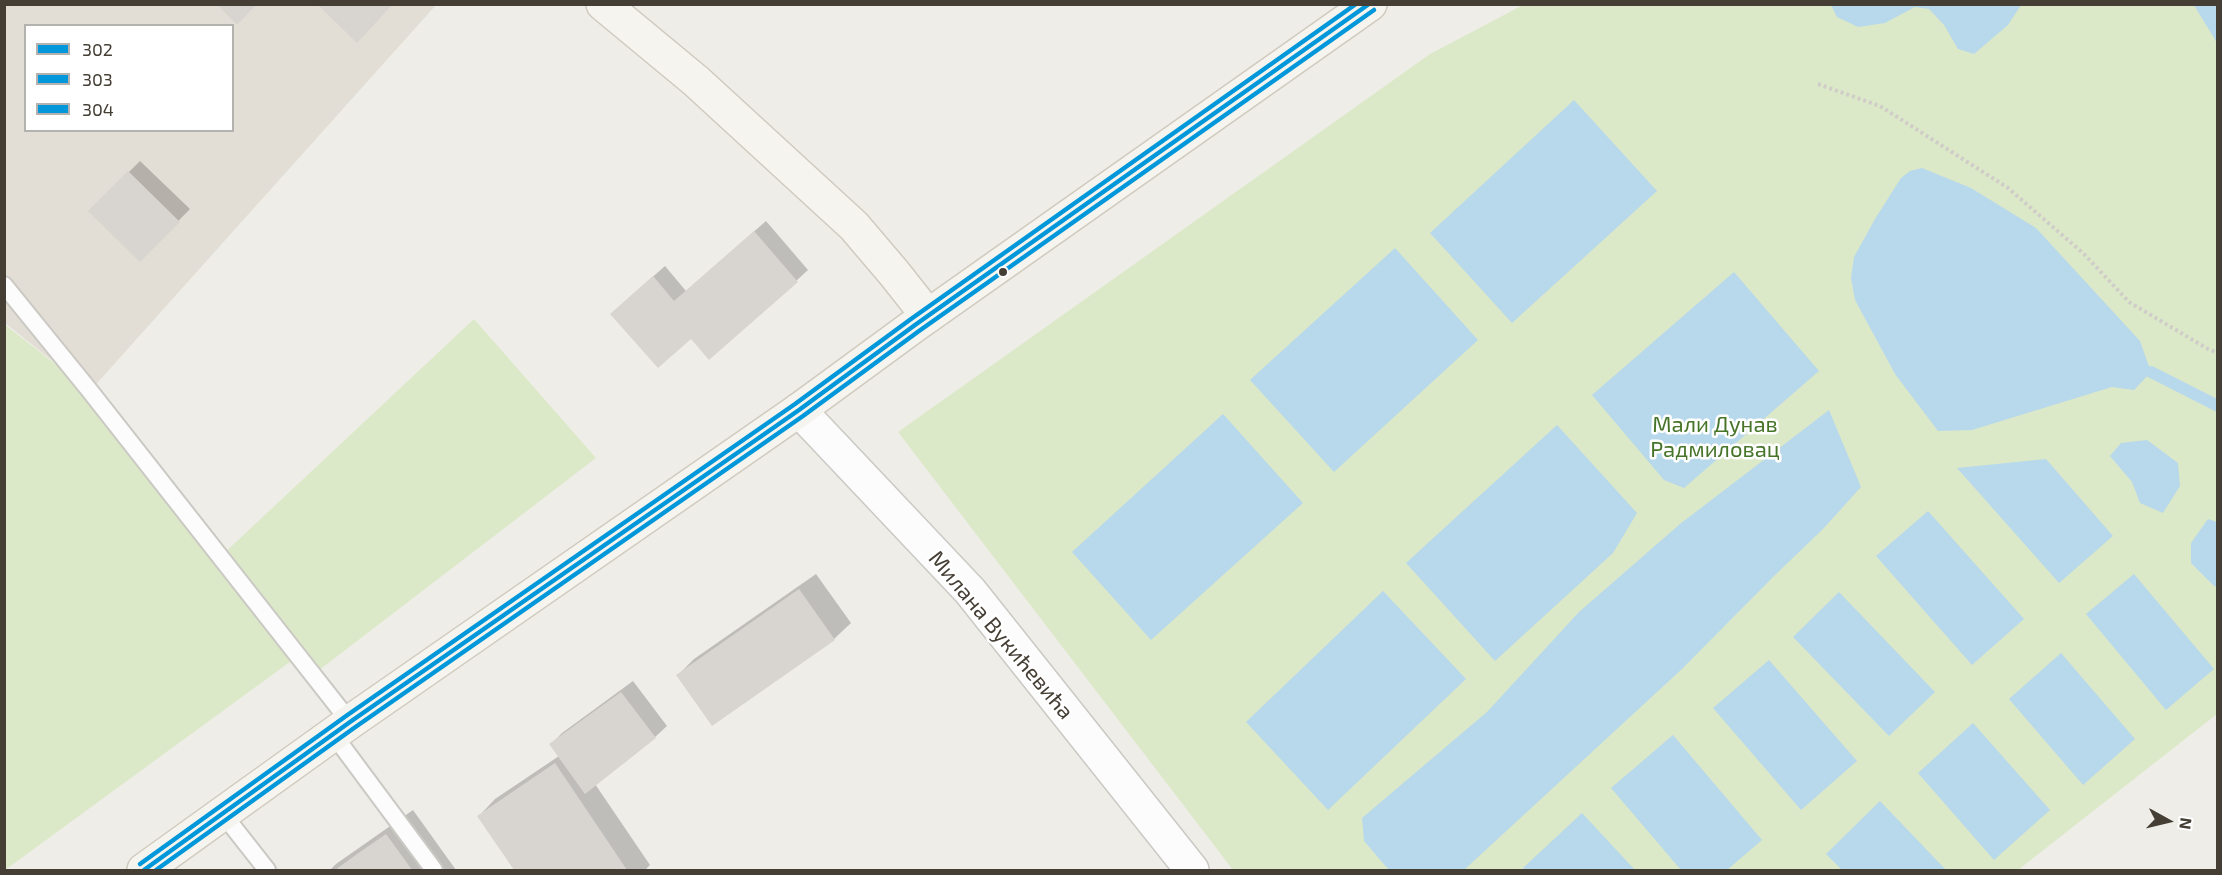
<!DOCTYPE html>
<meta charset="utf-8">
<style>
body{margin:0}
#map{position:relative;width:2222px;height:875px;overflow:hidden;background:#eeede8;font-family:"Exo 2",sans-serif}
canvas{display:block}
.frame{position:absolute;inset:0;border:6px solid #443e34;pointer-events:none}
.legend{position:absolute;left:24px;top:24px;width:210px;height:108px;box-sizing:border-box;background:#fff;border:2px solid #b4b2ae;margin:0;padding:8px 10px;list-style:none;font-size:18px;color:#443e34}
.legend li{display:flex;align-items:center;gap:12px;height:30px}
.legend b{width:30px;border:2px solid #b4b2ae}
.north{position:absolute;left:2138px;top:791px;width:60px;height:60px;-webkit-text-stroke:4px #fff;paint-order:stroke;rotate:98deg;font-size:16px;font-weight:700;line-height:24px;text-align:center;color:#443e34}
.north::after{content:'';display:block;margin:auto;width:21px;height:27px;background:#443e34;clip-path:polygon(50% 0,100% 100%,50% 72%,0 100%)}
</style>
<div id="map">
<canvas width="2222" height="875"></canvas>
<div class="frame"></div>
<ul class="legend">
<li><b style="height:8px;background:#0098da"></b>302</li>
<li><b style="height:8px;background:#0098da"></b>303</li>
<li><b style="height:8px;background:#0098da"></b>304</li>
</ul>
<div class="north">N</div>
</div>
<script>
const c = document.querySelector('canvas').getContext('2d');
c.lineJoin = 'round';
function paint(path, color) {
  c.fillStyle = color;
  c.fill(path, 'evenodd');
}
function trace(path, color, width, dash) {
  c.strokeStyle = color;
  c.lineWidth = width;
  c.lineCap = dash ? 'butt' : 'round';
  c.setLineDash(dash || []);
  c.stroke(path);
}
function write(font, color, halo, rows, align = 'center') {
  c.font = font + ' "Exo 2",sans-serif';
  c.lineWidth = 5;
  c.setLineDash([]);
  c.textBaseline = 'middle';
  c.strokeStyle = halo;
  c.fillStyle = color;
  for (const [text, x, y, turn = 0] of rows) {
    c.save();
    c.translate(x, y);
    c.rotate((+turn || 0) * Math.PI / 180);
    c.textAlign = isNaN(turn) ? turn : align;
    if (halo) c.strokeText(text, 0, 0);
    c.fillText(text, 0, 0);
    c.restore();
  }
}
paint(new Path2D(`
 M4 5H436L90 391 5 323ZM26 26H232V130H26Z`), '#e3ded5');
paint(new Path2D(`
 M1523 5H2217V714L2018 870H1233L898 432 1430 54Z
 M474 319 596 458 314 674 298 656 5 870 4 324 90 391 220 557Z`), '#dce9c8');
paint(new Path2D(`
 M1831 5H2021L2008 25 1974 54 1958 49 1944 25 1929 9 1915 7 1885 23 1858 27 1837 17Z
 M2194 5H2217V43Z
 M1574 100 1657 191 1512 323 1430 233Z
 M1922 168 1971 188 2036 228 2140 341 2151 372 2134 390 2112 387 1972 430 1938 431 1895 374 1855 300 1851 278 1854 257 1875 219 1901 178 1910 171Z
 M1395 248 1478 340 1334 472 1250 380Z
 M1734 272 1819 371 1684 488 1664 480 1592 395Z
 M1829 410 1861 487 1823 529 1773 577 1682 669 1464 870H1389L1364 841 1362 818 1487 712 1579 612 1680 524Z
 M1223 414 1303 503 1151 640 1072 552Z
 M1557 425 1637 513 1613 553 1495 661 1406 563Z
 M2147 440 2178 463 2180 486 2163 513 2140 503 2132 482 2110 456 2121 443Z
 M2046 459 2113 536 2059 583 1957 468Z
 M1928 511 2024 619 1972 665 1876 556Z
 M2208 519 2217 522V587L2214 586 2191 563V543Z
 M2134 574 2214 669 2166 710 2086 614Z
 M1383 591 1466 679 1328 810 1246 722Z
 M1839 592 1935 692 1889 736 1793 637Z
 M2061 653 2135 739 2083 785 2009 699Z
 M1769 660 1857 761 1801 810 1713 708Z
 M1973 723 2050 810 1994 860 1918 773Z
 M1673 735 1762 840 1727 870H1681L1611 788Z
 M1880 801 1946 870H1842L1826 854Z
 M1582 813 1635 870H1525L1523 868Z`), '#b8d8ec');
paint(new Path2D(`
 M140 161 190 209 140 260 90 211Z
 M766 221 808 270 796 281 691 337 623 303 665 266 686 291Z
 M816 574 851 623 834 639 678 675 694 659Z
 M633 681 667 726 655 737 595 784 650 865 645 870H516L479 816 495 799 559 756 551 744 562 733Z
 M413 810 456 870H330L336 864Z`), '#0003');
trace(new Path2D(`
 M2151 372 2218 406`), '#b8d8ec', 12);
paint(new Path2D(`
 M217 4H257L237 25Z
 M317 4H393L357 43Z
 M128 171 180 222 140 262 88 211Z
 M754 231 798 282 709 360 691 339 658 368 610 314 653 276 674 301Z
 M799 589 835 640 712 726 676 675Z
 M621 692 656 738 585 794 549 744Z
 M555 763 627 870H514L477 816Z
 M386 834 412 870H335L360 852Z`), '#d8d5d0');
const lane = new Path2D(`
 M4 285 90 391 350 722
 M333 734 434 870
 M223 814 267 870`);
const street = new Path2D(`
 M799 410 970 591 1192 870`);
const secondary = new Path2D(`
 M603 4 696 81 854 226 894 273 928 316
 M144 870 350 722 799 410 915 325 1370 4`);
trace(lane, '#cbc9c4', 20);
trace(street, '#cbc9c4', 36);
trace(secondary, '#cfcbc0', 36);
trace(new Path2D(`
 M1818 84 1880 106 2008 188 2084 254 2129 302 2208 349 2218 353`), '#d0cdc9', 4, [3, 3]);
trace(lane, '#fcfcfc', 16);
trace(street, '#fcfcfc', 33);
trace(secondary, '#f6f4ee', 33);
trace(new Path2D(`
 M144 870 350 722 799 410 915 325 1369 4`), '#0098da', 4.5);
trace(new Path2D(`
 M156 870 354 728 803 416 919 331 1374 10`), '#0098da', 4.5);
trace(new Path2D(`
 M140 864 346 716 795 404 911 319 1356 4`), '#0098da', 4.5);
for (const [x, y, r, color] of [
 [1003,272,5,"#443e34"]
]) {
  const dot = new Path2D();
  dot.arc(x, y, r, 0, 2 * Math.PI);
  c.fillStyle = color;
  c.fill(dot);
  trace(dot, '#fff', 2);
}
write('22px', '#467429', '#fff', [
 ["Мали Дунав",1715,425],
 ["Радмиловац",1715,450]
]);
write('22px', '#443e34', '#fff', [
 ["Милана Вукићевића",1001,635,50]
]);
</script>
